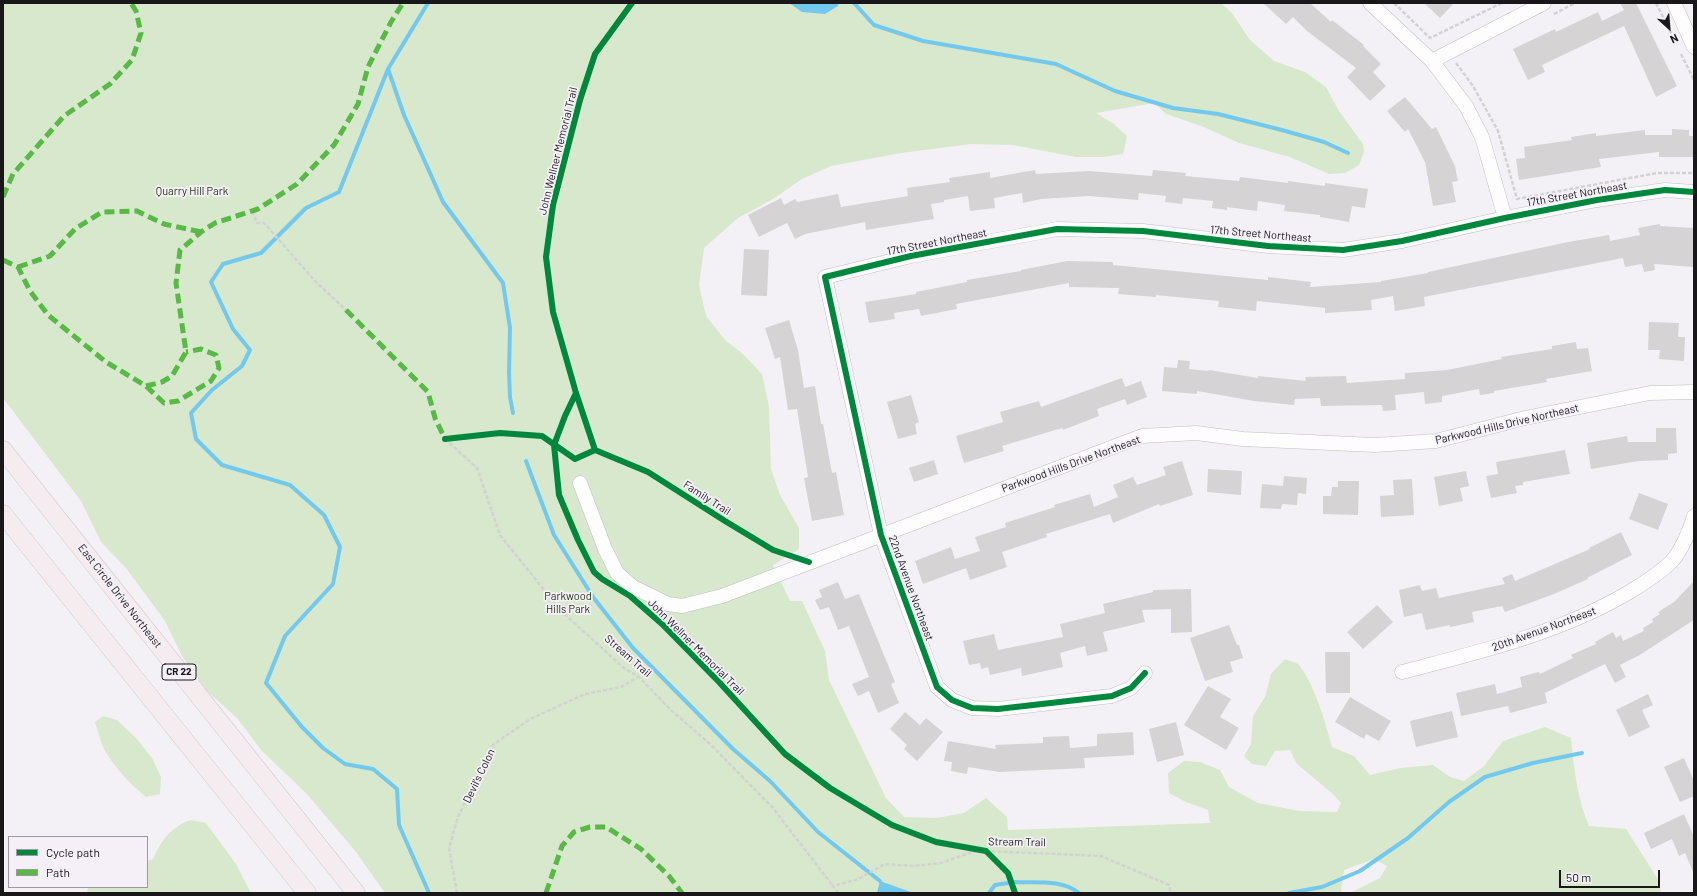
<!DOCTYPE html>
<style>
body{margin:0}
#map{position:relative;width:1697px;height:896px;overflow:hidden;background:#f4f1f6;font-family:Barlow,sans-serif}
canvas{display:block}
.frame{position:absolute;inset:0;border:4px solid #19171a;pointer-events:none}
.legend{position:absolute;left:8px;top:836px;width:140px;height:52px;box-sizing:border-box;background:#f5f0f7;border:1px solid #9d999f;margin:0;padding:5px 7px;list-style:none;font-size:12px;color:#19171a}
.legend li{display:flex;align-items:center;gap:8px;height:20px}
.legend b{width:20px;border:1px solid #9d999f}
.north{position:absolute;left:1649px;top:8px;width:40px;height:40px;-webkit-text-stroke:3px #f5f0f7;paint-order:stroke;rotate:154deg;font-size:11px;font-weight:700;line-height:16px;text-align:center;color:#19171a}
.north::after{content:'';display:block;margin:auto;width:14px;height:18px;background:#19171a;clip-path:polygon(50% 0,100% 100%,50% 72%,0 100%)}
.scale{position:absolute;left:1559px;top:870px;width:101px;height:18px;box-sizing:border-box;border:2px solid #19171a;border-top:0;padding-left:5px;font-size:12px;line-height:14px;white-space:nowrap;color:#19171a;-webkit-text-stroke:3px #f5f0f7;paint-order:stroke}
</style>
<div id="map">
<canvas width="1697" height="896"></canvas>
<div class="frame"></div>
<ul class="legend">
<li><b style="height:5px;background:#00873e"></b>Cycle path</li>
<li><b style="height:5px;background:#58b947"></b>Path</li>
</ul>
<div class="north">N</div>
<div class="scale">50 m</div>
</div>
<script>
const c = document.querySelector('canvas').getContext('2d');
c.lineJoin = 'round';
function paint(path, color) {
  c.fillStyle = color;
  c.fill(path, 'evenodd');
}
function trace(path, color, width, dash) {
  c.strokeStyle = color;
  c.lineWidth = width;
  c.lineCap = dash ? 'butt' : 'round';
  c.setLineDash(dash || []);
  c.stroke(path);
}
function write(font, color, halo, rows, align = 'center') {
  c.font = font + ' Barlow,sans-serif';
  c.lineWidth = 3.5;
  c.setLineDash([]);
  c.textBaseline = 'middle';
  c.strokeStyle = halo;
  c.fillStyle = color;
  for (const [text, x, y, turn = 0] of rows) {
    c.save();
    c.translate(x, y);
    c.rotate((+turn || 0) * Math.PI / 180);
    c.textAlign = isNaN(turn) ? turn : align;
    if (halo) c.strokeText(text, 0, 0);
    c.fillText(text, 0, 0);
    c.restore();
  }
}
paint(new Path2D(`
 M3 3H1221L1232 13 1250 40 1274 61 1305 72 1326 87 1339 111 1363 144 1364 152 1359 165 1345 173 1329 174 1290 157 1239 143 1204 127 1166 114 1154 103 1096 113 1114 124 1127 136 1123 154 1103 157H1076L1013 145 971 144 901 153 831 166 802 179 773 199 738 218 704 248 699 285 706 316 726 341 743 354 762 374 769 406 771 469 780 495 799 528V549L773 565 790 601H802L825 651 829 680 886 798 904 817 936 818 964 813 986 798 1007 817 1008 830 1210 823 1208 810 1186 802 1169 793 1168 773 1184 761 1200 762 1220 770 1229 787 1258 803 1299 811 1337 812 1341 803 1333 794 1297 764 1290 750 1275 751 1266 766 1252 764 1244 756 1251 744 1253 716 1265 697 1271 674 1285 659C1289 661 1296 662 1299 665 1315 685 1325 722 1332 747L1354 756 1370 775 1400 768 1433 765 1450 777 1464 781 1484 766 1503 741 1545 727 1571 738C1574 768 1577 798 1589 826L1626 829 1659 881 1661 893H1350L1380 878 1387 866 1374 859 1344 870 1341 893H385L356 852 307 794 262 751 237 718 207 691 182 656 165 621 126 568 101 542 81 501 3 398Z
 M103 716 117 720 136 738 152 758 161 777 160 794 146 797C131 785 114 767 104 749 100 741 98 731 95 722Z
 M190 820 206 823 236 864 251 893H87L88 887H147V861L153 859C161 840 171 827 190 820Z`), '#d7e8cc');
paint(new Path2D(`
 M789 3H839L838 6 825 14 802 12Z
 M880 881 908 891 913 893H877Z`), '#73c9ed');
trace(new Path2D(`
 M428 3 388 69 339 192 306 208 261 253 223 264 211 282 233 329 250 350 242 366 212 390 191 413 196 439 222 465 290 485 324 515 340 547 333 584 285 636 266 683 302 727 323 748 345 764 373 769 397 789 399 825 429 893
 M854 3 874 25 923 41 1056 64 1115 91 1173 108 1218 114 1282 130 1324 142 1348 153
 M388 69 404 115 443 202 503 283 510 328 509 373 510 397 513 413
 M526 461 554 535 593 597 633 648 733 749 770 781 818 832 880 881
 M1015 882C1036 883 1062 879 1079 893
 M989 893 995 885 1008 883
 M1289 893 1322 887 1360 871 1408 838 1449 802 1485 777 1533 763 1582 753`), '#73c9ed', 4);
paint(new Path2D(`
 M1263 3H1310L1331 22 1332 20 1364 45 1363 46 1381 64 1373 72 1386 86 1370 101 1347 77 1356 68 1307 31 1293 17 1286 24Z
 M1424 3H1454L1440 18Z
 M1620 3H1636L1677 86 1656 97 1624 26 1542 65 1545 72 1528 80 1513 49 1555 29 1556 32 1598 12 1602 21 1624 10Z
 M1405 97 1432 129 1436 127 1455 166 1458 181 1452 182 1456 202 1433 206 1425 162 1408 129 1405 132 1387 111Z
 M1672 129 1689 130V136H1694V157H1659V152L1599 159 1601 167 1519 180 1516 159 1525 158 1524 147 1572 140 1571 137 1596 133V136L1645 130V135H1672Z
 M1035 170 1036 174 1089 171 1152 176 1153 170 1186 173 1185 176 1239 181 1240 177 1288 183V181L1325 186V183L1368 189 1365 208 1352 206 1349 222 1320 217V215L1284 211 1285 205 1258 201 1257 211 1227 207V210L1212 208 1213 201 1183 198 1182 204 1165 202 1166 196 1139 193 1138 200 1089 196 1041 199 1023 203 1022 193 994 198 995 208 970 211 968 196 944 200V202L931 204 934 219 866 230 865 222 805 234 795 239 787 223 759 237 748 215 781 198 784 205 795 199 797 202 838 194 841 207 908 196 907 188 950 182 949 178 990 172V178Z
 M1660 224V226L1694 228V267L1654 264 1655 270 1644 272 1642 264 1625 267 1623 258 1424 297 1425 306 1395 311 1393 296 1371 300 1372 310 1325 313V308L1257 301 1256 311 1218 307 1219 301 1156 295V297L1118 294 1119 288 1069 287V283L956 304 957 309 921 316 919 309 894 313 895 319 869 323 865 302 916 294V292L967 282V280L1021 271V270L1067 261 1113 262V265L1268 280V277L1311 282 1310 287 1381 282V281L1428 273V272L1568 242 1609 235 1610 241 1640 235 1638 228Z
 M744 249 769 250 767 296 741 295Z
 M789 320 798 350 804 388 815 386 821 424H823L832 473 836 472 844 515 812 521 804 478 808 477 797 409 788 410 780 357 775 359 765 328Z
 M1649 322 1679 323 1678 337H1685L1684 361 1659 359 1660 350H1648Z
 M1576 342 1577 349 1588 348 1592 371 1546 379 1547 382 1494 391V393L1480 395 1479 389 1442 396V402L1425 404 1424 392 1395 395 1396 410 1383 411 1382 405 1321 406 1320 398 1295 399 1294 405 1254 401 1197 391V394L1162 391 1164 367 1177 368 1178 360 1190 361 1189 369 1208 371 1209 370 1258 378V376L1306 381 1305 377 1346 376 1347 383 1405 379V373L1447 370 1502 359 1501 357 1552 349V346Z
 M1122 378 1125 387 1141 381 1147 397 1127 405 1125 399 1097 409 1099 416 1063 430 1062 428 1002 446 1004 451 964 463 956 436 1003 422 1000 412 1039 401 1041 407Z
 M911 395 919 422 915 424 917 434 898 439 887 402Z
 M1656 428H1676L1677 453 1668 454V460L1639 461 1591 469 1587 443 1627 436 1628 442H1656Z
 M1565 450 1570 474 1523 482V485L1515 486 1517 493 1491 498 1486 476 1498 474 1496 462Z
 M934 460 938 474 914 482 909 468Z
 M1182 461 1193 495 1160 506 1159 504 1113 523 1110 514 1046 534 1047 537 1002 552 1007 567 970 580 966 568 923 584 915 561 951 547 955 559 980 551 975 537 1006 527 1005 523 1055 507 1054 505 1090 494 1094 507 1118 497 1113 485 1133 477 1137 485 1166 475 1163 467Z
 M1208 469 1242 471 1241 495 1207 492Z
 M1466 471 1469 486 1460 488 1463 501 1439 506 1434 477Z
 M1284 476 1307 478 1306 494 1298 493 1297 505 1282 504 1281 509 1260 508 1262 484 1283 486Z
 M1412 479 1414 515 1381 517 1380 496 1394 495 1393 480Z
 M1338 481H1359L1358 515 1323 514V496H1331L1332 487H1338Z
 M1639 493 1668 504 1658 530 1629 519Z
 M1621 532 1632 555 1587 578 1588 579 1554 594 1505 612 1502 606 1472 612 1474 622 1450 627V625L1426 630 1422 613 1404 617 1399 590 1420 585 1422 591 1436 588 1439 598 1505 584 1502 578 1512 574 1515 581 1590 549 1589 548Z
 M1694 581V620L1638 656 1620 665 1626 677 1615 683 1605 664 1545 693 1547 703 1510 713 1508 706 1461 716 1456 693 1495 684 1497 694 1522 687 1520 677 1539 672 1540 674 1573 658 1571 655 1596 644 1595 642 1613 632 1616 638 1621 635 1623 641 1644 631 1643 628 1653 622 1652 619 1660 614 1658 612 1674 602Z
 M838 582 845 599 859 594 895 682 891 684 899 703 878 713 869 691 858 696 852 684 869 677 849 626 838 630 829 607 820 610 815 600 822 597 819 590Z
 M1191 589 1192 632 1171 633V609L1142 610 1145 622 1103 632 1108 651 1087 656 1085 646 1060 653 1063 667 1022 676 1021 668 990 675 988 667 981 669 980 663 969 665 963 641 994 634 998 650 1063 637 1060 624 1105 613 1103 604 1153 592V590Z
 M1377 605 1393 622 1363 649 1347 632Z
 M1229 625 1237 645H1239L1243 658 1230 662 1233 672 1205 681 1190 638Z
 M1325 652H1350V693H1326Z
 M1208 686 1231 699 1220 717 1239 728 1226 750 1184 725Z
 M1648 694 1653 705 1642 710 1650 727 1629 737 1616 710Z
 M1350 697 1391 721 1379 741 1366 734 1364 739 1335 722Z
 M1452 711 1458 737 1416 747 1410 721Z
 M905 712 920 725 926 718 943 732 917 761 904 749 907 745 890 729Z
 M1176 722 1184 755 1157 762 1149 729Z
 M1133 732 1134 755 1084 758 1085 768 999 772 968 767 967 774 951 771 952 762 944 761 948 741 996 749 995 745 1043 743V737L1069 736 1070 748 1097 746V734Z
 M1684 758 1694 781V796L1680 802 1664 767Z
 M1684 814 1694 837V874L1685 853 1679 856 1672 839 1651 849 1644 833Z`), '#d6d3d4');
const minor = new Path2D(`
 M1370 3 1432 61 1466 106 1482 137 1505 218
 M1674 3 1694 47
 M1432 61 1544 3
 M580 483 605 549 617 573 633 587 668 604 682 606 722 596 1142 436 1196 433 1243 439 1375 445 1436 441 1525 418 1650 393 1694 392
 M1402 672C1478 652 1557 634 1626 594 1641 585 1658 575 1671 562 1681 552 1690 530 1694 516
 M1145 673 1131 688 1112 696 998 709 972 708 952 700 937 687 881 535 825 277 911 256 1057 229 1143 231 1268 246 1343 250 1402 241 1505 218 1597 200 1665 190 1694 192`);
const major = new Path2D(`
 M3 450 356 893
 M3 514 307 893`);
trace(minor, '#c0bec2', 15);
trace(major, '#cdccce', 19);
trace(new Path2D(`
 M1394 3 1430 38 1502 3
 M1656 3 1673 37
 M1554 14 1575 3
 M1681 54 1694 80
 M1456 63 1473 86 1498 131 1517 199 1657 173H1694
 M253 211 257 223H264L316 282 346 310
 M445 439 477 468 500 535 560 610 625 669 638 676 671 710 710 744 773 808 833 886
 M457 893 449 848 458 817 493 745 530 719 585 694 621 687 638 677
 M838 893 833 886 858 879 885 864 913 866 941 863 972 852 986 851 1101 856 1169 885 1171 893`), '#d2d2d2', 2.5, [4, 2]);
trace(minor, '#fdfdfe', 14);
trace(major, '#f4ecee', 18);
trace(new Path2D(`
 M3 197 13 174 64 116 110 84 132 60 141 33 136 11 131 3
 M3 260 18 267 30 291 48 315 106 362 146 386 164 403 178 401 211 381 219 368 216 355 201 349 186 352
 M18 267 50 256 75 229 102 212 137 211 164 224 201 232
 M346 310 428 392 435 418 445 439
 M146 386 162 382 172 376 186 352 176 283 180 250 201 232 215 223 258 209 297 184 334 145 358 104 368 67 391 22 403 3
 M546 893 562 846 574 832 590 827H606L641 849 669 876 682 893`), '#58b947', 5, [10, 5]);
trace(new Path2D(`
 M576 393 565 416 554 445 559 495 578 540 594 572 602 579 630 596 662 624 719 682 785 754 830 788 892 825 936 842 986 851 1008 873 1015 893
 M445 439 500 433 542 436 575 459 595 450 648 472 725 521 773 550 809 562
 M595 450 576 393 553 312 546 257 553 205 580 100 595 54 632 3
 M1145 673 1131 688 1112 696 998 709 972 708 952 700 937 687 881 535 825 277 911 256 1057 229 1143 231 1268 246 1343 250 1402 241 1505 218 1597 200 1665 190 1694 192`), '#00873e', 6);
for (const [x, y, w] of [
 [179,672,34]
]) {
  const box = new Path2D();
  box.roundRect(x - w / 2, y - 8, w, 16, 3);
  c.fillStyle = '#f5f0f7';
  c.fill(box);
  trace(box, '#19171a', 1);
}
write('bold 10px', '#19171a', null, [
 ["CR 22",179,672]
]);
write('11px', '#19171a', '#f5f0f7', [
 ["John Wellner Memorial Trail",558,151,-76],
 ["17th Street Northeast",1577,194,-10],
 ["17th Street Northeast",1261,234,5],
 ["17th Street Northeast",937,242,-11],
 ["Parkwood Hills Drive Northeast",1507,424,-13],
 ["Parkwood Hills Drive Northeast",1071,464,-20],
 ["Family Trail",707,498,33],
 ["22nd Avenue Northeast",911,588,70],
 ["East Circle Drive Northeast",120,596,52],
 ["20th Avenue Northeast",1544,629,-20],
 ["John Wellner Memorial Trail",696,647,45],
 ["Stream Trail",628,656,41],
 ["Devil's Colon",479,776,-64],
 ["Stream Trail",1017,842,1]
]);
write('11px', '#1d300c', '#f5f0f7', [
 ["Quarry Hill Park",192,191],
 ["Parkwood",568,596],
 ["Hills Park",568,609]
]);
</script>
